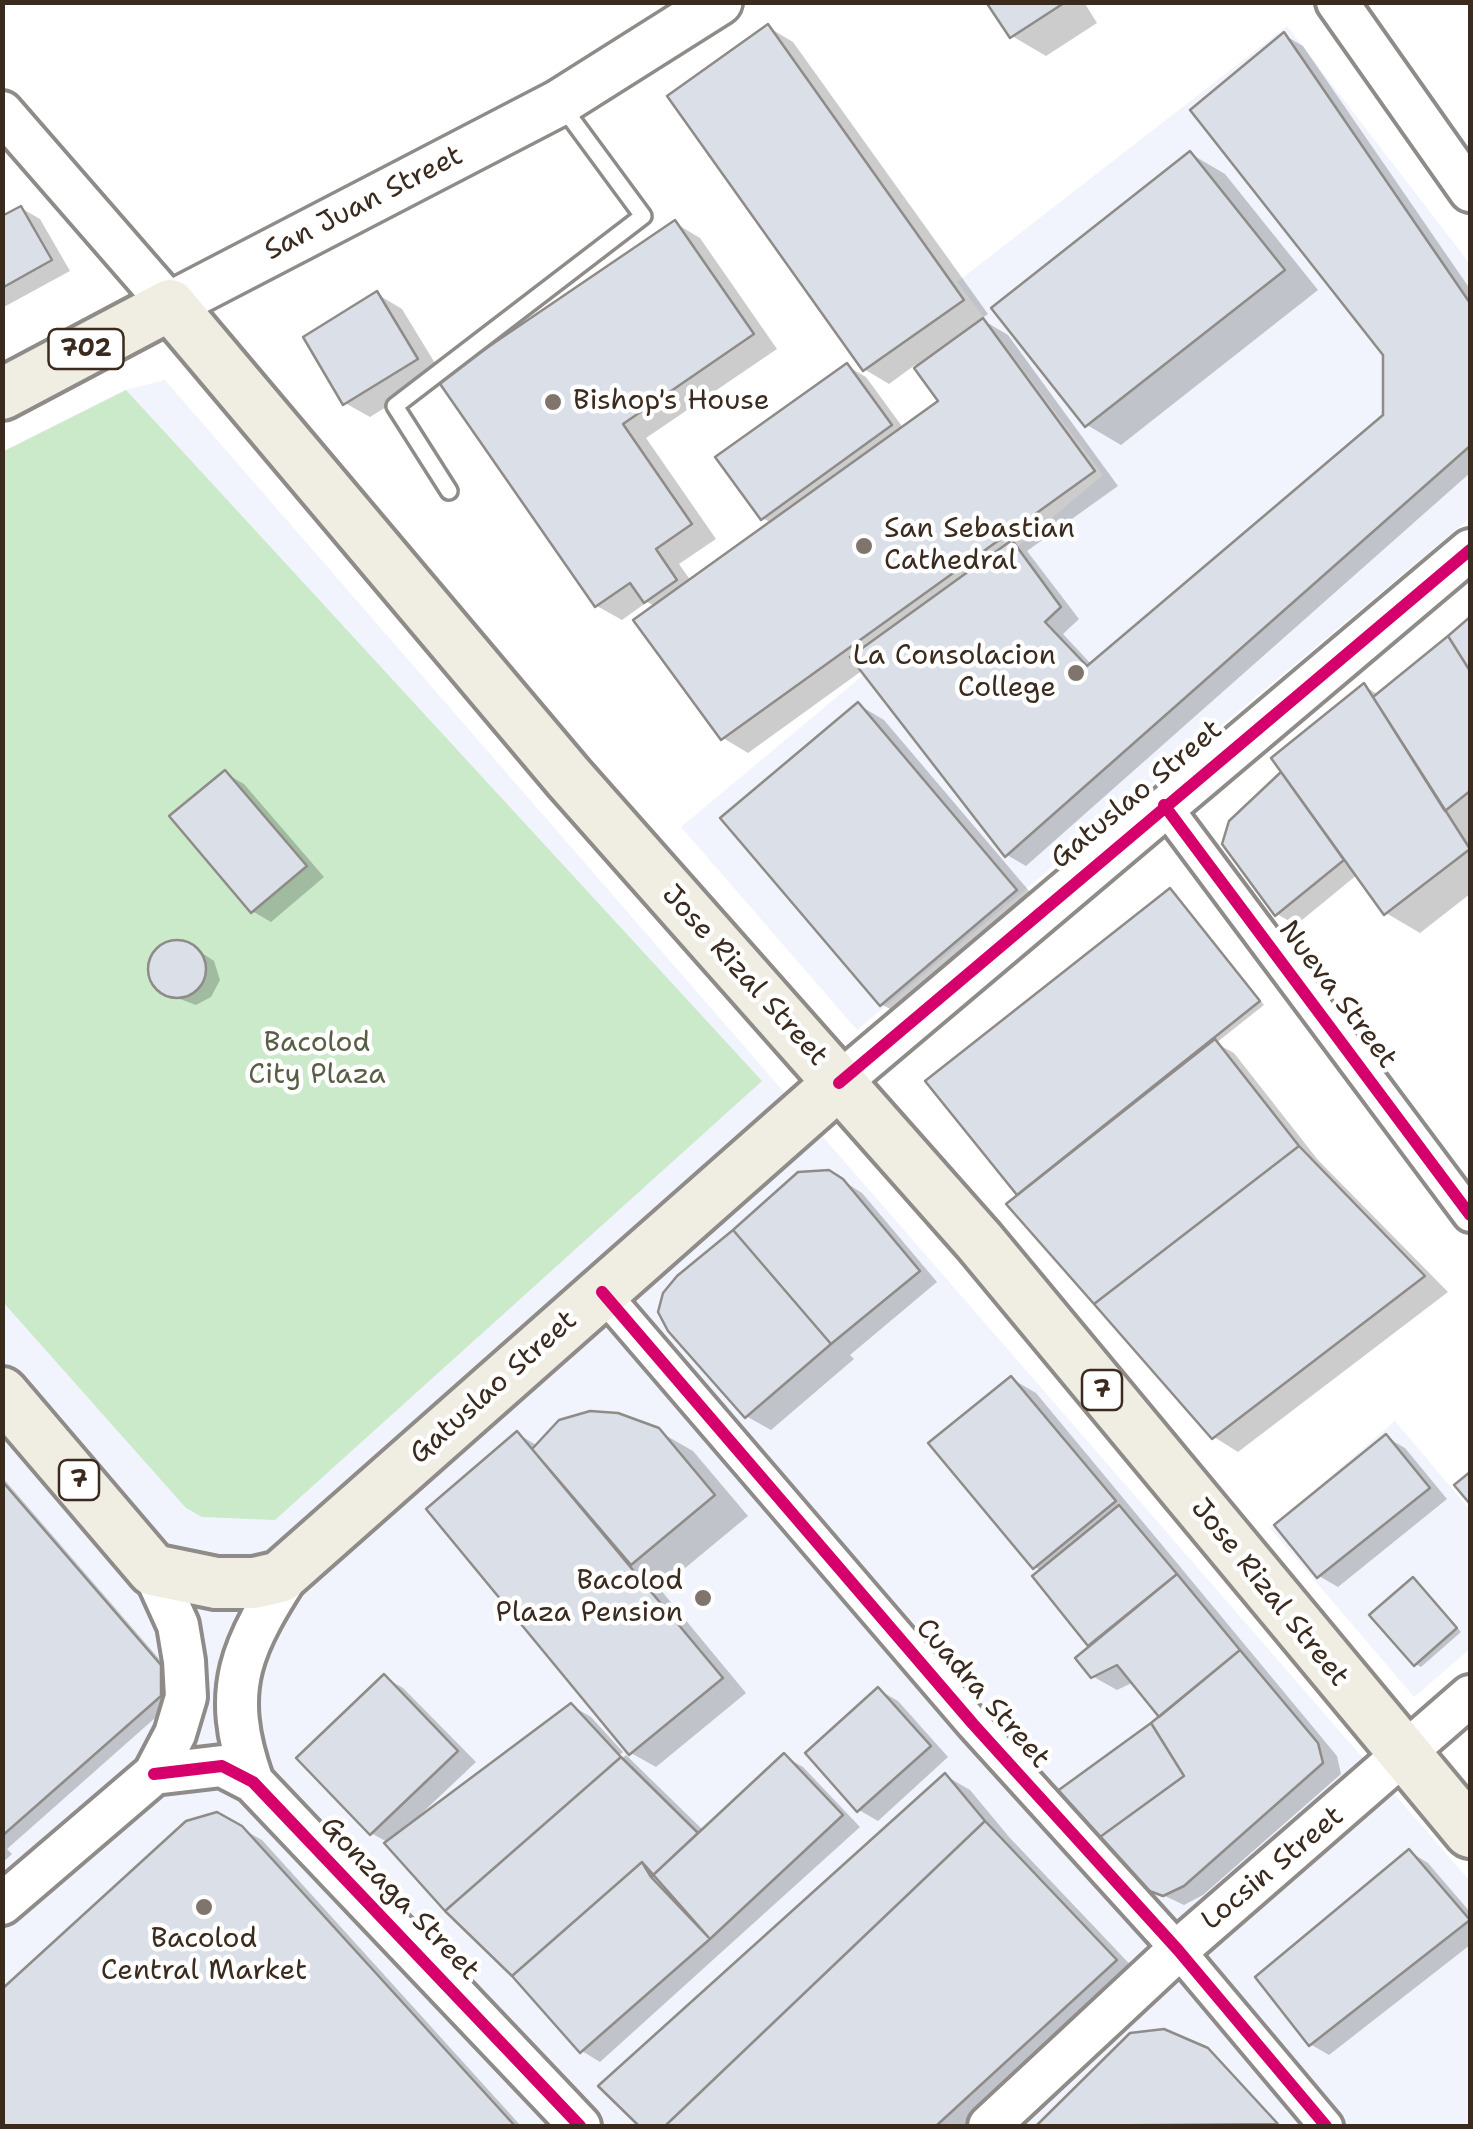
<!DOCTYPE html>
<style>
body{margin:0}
#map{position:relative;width:1473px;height:2129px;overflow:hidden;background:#fff;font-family:"Shantell Sans",sans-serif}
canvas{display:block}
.frame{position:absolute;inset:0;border:5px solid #3b2a1e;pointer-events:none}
</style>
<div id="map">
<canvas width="1473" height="2129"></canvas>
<div class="frame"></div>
</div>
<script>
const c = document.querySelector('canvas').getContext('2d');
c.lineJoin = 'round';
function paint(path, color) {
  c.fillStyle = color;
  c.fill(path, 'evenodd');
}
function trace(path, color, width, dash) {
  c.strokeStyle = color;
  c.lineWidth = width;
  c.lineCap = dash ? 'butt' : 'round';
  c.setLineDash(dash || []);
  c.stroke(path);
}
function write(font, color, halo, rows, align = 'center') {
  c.font = font + ' "Shantell Sans",sans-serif';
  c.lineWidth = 9;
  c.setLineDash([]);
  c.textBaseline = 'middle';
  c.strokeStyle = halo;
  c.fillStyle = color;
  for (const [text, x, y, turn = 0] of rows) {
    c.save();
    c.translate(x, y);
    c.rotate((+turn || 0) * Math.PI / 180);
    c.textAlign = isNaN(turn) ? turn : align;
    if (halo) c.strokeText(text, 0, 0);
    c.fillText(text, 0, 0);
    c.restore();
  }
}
paint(new Path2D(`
 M1287 26 1470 264V518L857 1030 681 827 1103 475 957 282Z
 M165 380 1470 1881V2126H3V452L125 390Z
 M1395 1421 1470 1510V1649L1414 1697 1270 1528Z`), '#f1f4fc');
paint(new Path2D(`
 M126 390 762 1081 275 1520 202 1517 186 1508 3 1302 2 452Z`), '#caeaca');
paint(new Path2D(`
 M989 2H1084L1097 23 1046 56 1012 36Z
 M768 27 793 42 988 314 981 319 1008 335 1118 486 1027 551 1079 619 1063 634 1092 665 1385 416V354L1284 35 1303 46 1470 289V473L1026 866 1007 855 863 670 748 753 723 738 656 607 647 602 622 620 597 606 442 382 675 223 700 238 777 349 646 438 716 539 679 564 691 581 772 523 762 518 847 366 866 377 904 429 942 402 915 365 889 384 864 369Z
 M1191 154 1225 174 1318 290 1121 445 1087 425Z
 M21 208 40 219 70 271 2 308V219Z
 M377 294 402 309 441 373 370 417 345 403Z
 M1470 621V894L1420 933 1386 913 1358 874 1296 925 1277 914 1282 775 1290 780 1364 686 1379 695Z
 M859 705 884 720 1041 905 906 1018 881 1004Z
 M225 773 244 784 324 877 271 922 252 911Z
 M1170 891 1264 1005 1216 1043 1234 1053 1318 1160 1448 1292 1238 1452 1214 1437 929 1081Z
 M187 943 214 961 220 980 211 997 196 1005 164 993 153 983 150 968 154 954 167 944Z
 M829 1172 862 1193 937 1282 850 1355 854 1359 771 1430 746 1416Z
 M1012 1379 1036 1393 1337 1756 1341 1774 1203 1895 1184 1905 1146 1887 1162 1717 1134 1682 1117 1690 1092 1676V1647L1035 1576 1042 1571 1035 1567Z
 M658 1431 693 1451 748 1516 667 1583 645 1571 746 1693 656 1767 631 1753 518 1434 538 1446Z
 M1386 1437 1405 1448 1447 1499 1338 1587 1319 1576Z
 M2 1477 173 1675 172 1703 7 1849 12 1854 2 1863Z
 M1418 1584 1461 1632 1421 1667 1416 1664Z
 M384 1677 403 1688 476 1762 421 1814 424 1817 572 1706 591 1717 623 1752 448 1905 389 1843 371 1833Z
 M879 1690 898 1701 948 1757 878 1821 859 1810Z
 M626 1755 704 1831 784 1756 803 1767 860 1827 600 2062 582 2051 513 1974 448 1911Z
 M946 1776 970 1790 1010 1838 1140 1975 975 2126H642L602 2086Z
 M217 1815 262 1840 521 2126H2V1992Z
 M1410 1852 1428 1863 1470 1912V1945L1329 2055 1310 2044Z
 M1132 2035 1213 2054 1280 2126H1040Z`), '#0003');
const building = new Path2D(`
 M986 2H1064V3L1010 38Z
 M768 24 964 300 863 371 667 96Z
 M1284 32 1470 303V446L1005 857 850 657 1012 540 1061 607 1045 622 1087 666 1383 415V355L1190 110Z
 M1190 151 1285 270 1085 427 991 308Z
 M21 206 52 260 2 288V216Z
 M675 220 754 334 623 424 692 524 656 549 677 580 644 603 630 583 595 607 438 381Z
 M377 291 418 359 343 405 303 337Z
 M983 318 1095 471 721 740 633 620 938 401 914 368Z
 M847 363 892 425 761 520 715 457Z
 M1470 617V671L1448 636Z
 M1448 636 1470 671V791L1445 811 1373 697Z
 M1364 683 1470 849 1384 915 1271 758Z
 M858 702 1017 890 880 1006 720 818Z
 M225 770 307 866 251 913 169 816Z
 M1281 772 1344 860 1275 916 1222 844 1229 821Z
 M1170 888 1260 1001 1017 1195 925 1081Z
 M148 969a29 29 0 1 1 58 0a29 29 0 1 1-58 0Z
 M1215 1039 1299 1146 1094 1304 1006 1204Z
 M1299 1146 1425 1276 1212 1439 1094 1304Z
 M829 1170 843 1179 920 1271 831 1344 733 1230 798 1172Z
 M733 1230 831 1344 745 1418 668 1331 658 1312 663 1293 677 1276Z
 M1011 1376 1116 1501 1033 1569 928 1443Z
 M590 1411 618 1413 659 1428 715 1495 631 1565 532 1449 559 1420Z
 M517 1431 723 1678 629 1755 426 1509Z
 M1386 1434 1430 1488 1317 1578 1274 1525Z
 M1470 1472V1504L1454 1485Z
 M2 1481 161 1665V1696L2 1836Z
 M1119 1505 1177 1574 1088 1646 1032 1576Z
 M1177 1574 1240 1650 1159 1717 1117 1665 1091 1678 1075 1658Z
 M1413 1577 1457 1628 1414 1666 1369 1615Z
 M1240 1650 1318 1743 1323 1763 1184 1886 1163 1896 1144 1889 1100 1837 1184 1776 1151 1723Z
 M384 1674 458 1751 370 1835 296 1758Z
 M878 1687 931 1746 857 1812 805 1753Z
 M571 1703 621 1757 445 1911 384 1843Z
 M1151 1723 1184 1776 1100 1837 1056 1792Z
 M784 1753 843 1815 710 1939 651 1877Z
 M621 1757 698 1833 651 1877 642 1862 512 1976 445 1911Z
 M945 1773 985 1821 665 2126H639L598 2086Z
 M217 1812 242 1826 515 2126H2V1989L186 1821Z
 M985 1821 1117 1960 936 2126H665Z
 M1409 1849 1470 1920 1309 2046 1255 1977Z
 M642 1862 710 1939 580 2053 512 1976Z
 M1164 2029 1208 2048 1278 2124 1036 2126 1130 2033Z`);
paint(building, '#dbdfe8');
trace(building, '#8e8b88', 2.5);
const service = new Path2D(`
 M449 491 395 406 643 216 562 106`);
const minor = new Path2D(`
 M1164 805 1470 1215
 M602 1292 973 1724 1178 1950 1326 2126`);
const tertiary = new Path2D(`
 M1337 2 1470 191
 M2 112 170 305
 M839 1083 1470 550
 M154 1774 222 1766 253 1782 580 2126
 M253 1782C219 1687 242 1646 294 1565
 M2 1904 154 1774 175 1734 186 1697 184 1661 178 1625 153 1570
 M989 2126 1178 1950 1470 1696`);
const secondary = new Path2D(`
 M170 305 559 103 719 2`);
const primary = new Path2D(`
 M2 394 170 305 569 778 979 1241 1470 1832
 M2 1393 153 1570 216 1583H254L280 1577 839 1083`);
trace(service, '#8e8b88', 22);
trace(minor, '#8e8b88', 40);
trace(tertiary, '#8e8b88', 48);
trace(secondary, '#8e8b88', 52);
trace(primary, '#8e8b88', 58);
trace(service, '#fff', 15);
trace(minor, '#fff', 32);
trace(tertiary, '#fff', 40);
trace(secondary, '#fff', 45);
trace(primary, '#f0ede2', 50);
trace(new Path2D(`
 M1164 805 1470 1215
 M839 1083 1470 550
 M602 1292 973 1724 1178 1950 1326 2126
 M154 1774 222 1766 253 1782 580 2126`), '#d6006c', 12);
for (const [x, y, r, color] of [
 [553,402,10,"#80756d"],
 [864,546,10,"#80756d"],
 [1076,673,10,"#80756d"],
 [703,1598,10,"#80756d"],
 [204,1907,10,"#80756d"]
]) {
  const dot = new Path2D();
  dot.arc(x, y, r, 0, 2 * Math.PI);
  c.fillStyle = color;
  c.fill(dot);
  trace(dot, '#fff', 4);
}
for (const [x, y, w] of [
 [86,349,75],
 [1102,1390,40],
 [79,1480,40]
]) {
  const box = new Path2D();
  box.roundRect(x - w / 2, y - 20, w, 40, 8);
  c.fillStyle = '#fff';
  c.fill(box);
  trace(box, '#3b2a1e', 2.5);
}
write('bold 25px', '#3b2a1e', null, [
 ["702",86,349],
 ["7",1102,1390],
 ["7",79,1480]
]);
write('28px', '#3b2a1e', '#fff', [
 ["San Juan Street",364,204,-27],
 ["Gatuslao Street",1137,795,-40],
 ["Jose Rizal Street",744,976,48],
 ["Nueva Street",1337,995,53],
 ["Gatuslao Street",494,1388,-42],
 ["Jose Rizal Street",1269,1593,51],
 ["Cuadra Street",982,1694,49],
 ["Locsin Street",1273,1869,-40],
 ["Gonzaga Street",399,1899,46]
]);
write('28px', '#3b2a1e', '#fff', [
 ["Bishop's House",573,402],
 ["San Sebastian",884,530],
 ["Cathedral",884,562],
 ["La Consolacion",1056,657,"right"],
 ["College",1056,689,"right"],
 ["Bacolod",683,1582,"right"],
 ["Plaza Pension",683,1614,"right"],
 ["Bacolod",204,1940,"center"],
 ["Central Market",204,1972,"center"]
], 'left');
write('28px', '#595f45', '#fff', [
 ["Bacolod",317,1044],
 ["City Plaza",317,1076]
]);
</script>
